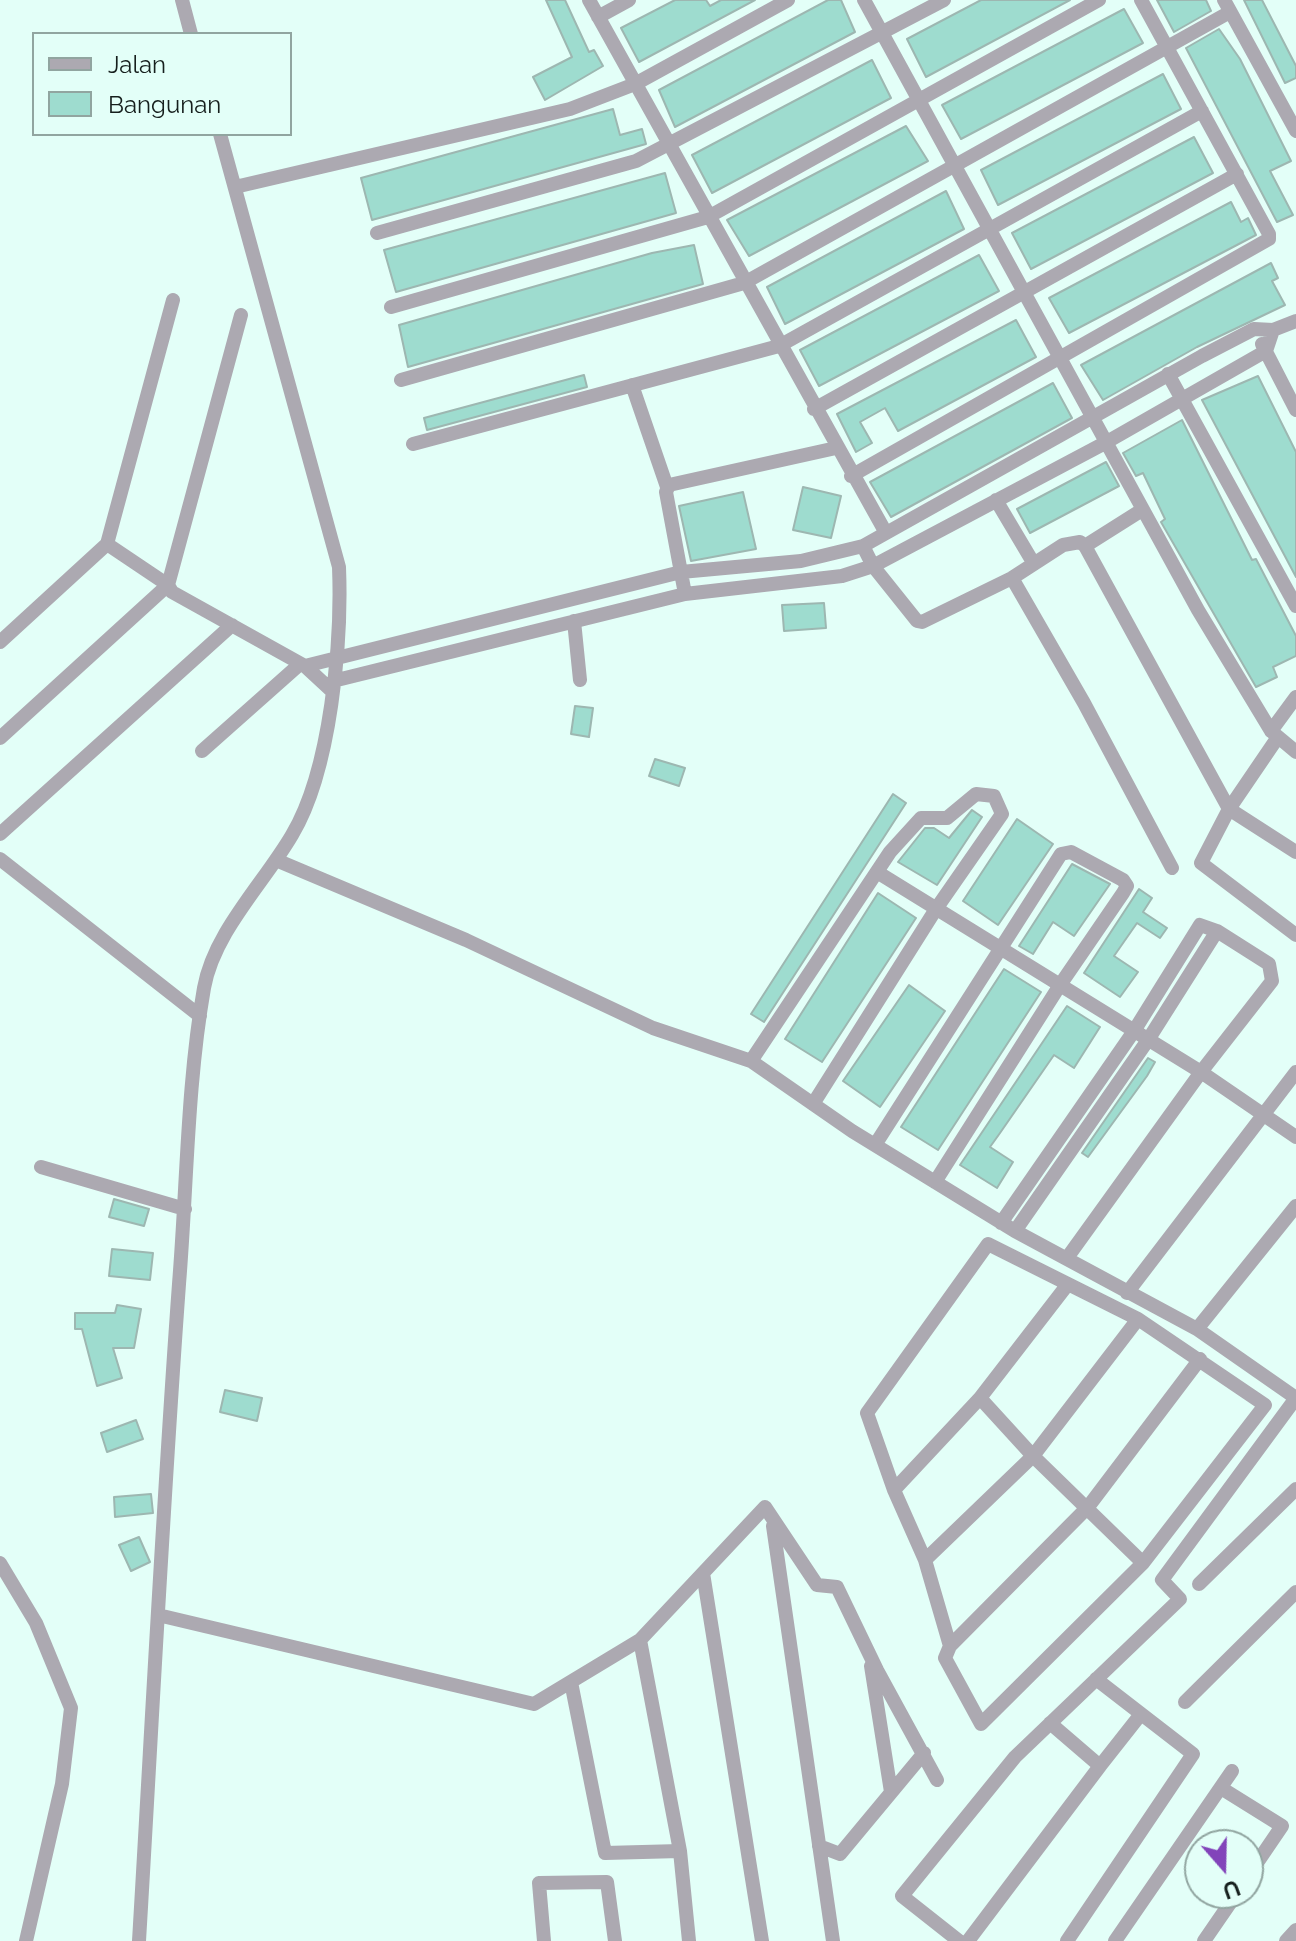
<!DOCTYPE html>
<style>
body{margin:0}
#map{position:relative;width:1296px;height:1941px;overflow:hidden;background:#e3fff8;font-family:Raleway,sans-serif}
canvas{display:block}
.legend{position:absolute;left:32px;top:32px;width:260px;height:104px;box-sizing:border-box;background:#e3fff8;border:2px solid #91a5a0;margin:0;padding:10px 14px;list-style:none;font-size:24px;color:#161f1d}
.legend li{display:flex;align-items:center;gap:16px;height:40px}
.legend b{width:40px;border:2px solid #91a5a0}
.north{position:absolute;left:1184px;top:1829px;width:80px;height:80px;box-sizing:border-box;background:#e3fff8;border:2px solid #91a5a0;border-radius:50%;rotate:160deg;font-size:22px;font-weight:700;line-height:32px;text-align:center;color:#161f1d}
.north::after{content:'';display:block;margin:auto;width:28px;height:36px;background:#8244ba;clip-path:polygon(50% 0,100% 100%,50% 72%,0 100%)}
</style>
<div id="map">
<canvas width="1296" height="1941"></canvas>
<ul class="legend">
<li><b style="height:10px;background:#aca9b1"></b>Jalan</li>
<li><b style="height:22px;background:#9edccf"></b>Bangunan</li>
</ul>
<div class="north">U</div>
</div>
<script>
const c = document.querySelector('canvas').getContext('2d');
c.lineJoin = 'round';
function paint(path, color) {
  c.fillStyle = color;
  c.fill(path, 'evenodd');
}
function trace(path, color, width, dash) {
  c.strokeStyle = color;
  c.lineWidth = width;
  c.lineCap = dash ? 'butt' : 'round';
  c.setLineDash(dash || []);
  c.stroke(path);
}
const building = new Path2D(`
 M546 0H565L589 52 594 50 603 66 545 100 533 77 572 57Z
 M675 0H706L710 6 721 0H755L639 62 621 28Z
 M828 0H841L855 32 675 127 659 90Z
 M981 0H1070L926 77 907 39Z
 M1157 0H1206L1211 11 1174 32Z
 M1244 0H1262L1296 66V78L1285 83Z
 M1124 9 1143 43 961 139 942 105Z
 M1219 29 1240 59 1291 161 1270 171 1293 215 1277 222 1186 48Z
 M872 60 891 98 712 193 692 155Z
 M1163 74 1181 109 998 205 981 170Z
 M613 109 620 135 642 129 646 144 372 220 361 178Z
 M906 126 928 161 749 256 727 220Z
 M1194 137 1213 173 1031 269 1012 233Z
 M665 173 676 213 396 292 384 250Z
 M946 191 964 229 785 324 767 287Z
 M1231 202 1241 222 1248 218 1256 235 1069 333 1049 298Z
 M694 245 703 284 408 367 399 325 652 253Z
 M979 255 999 291 819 386 800 350Z
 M1271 263 1278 278 1272 281 1285 305 1197 347 1103 400 1081 365Z
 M1016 320 1036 357 898 431 885 408 860 422 872 443 856 452 837 414Z
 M584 375 587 387 427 430 424 418Z
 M1258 376 1296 452V577L1202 400Z
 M1053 383 1072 418 891 517 870 482Z
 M1182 420 1252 560 1256 559 1296 636V656L1273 667 1277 677 1256 687 1161 522 1165 519 1143 473 1136 476 1123 453Z
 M1106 462 1119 486 1030 533 1017 509Z
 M803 487 841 496 831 538 793 530Z
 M743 492 756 549 691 561 679 506Z
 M824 603 826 628 784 631 782 605Z
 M575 706 593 708 589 737 571 734Z
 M655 759 685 768 679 786 649 776Z
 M893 794 906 803 764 1022 751 1014Z
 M972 810 982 817 937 885 898 862 925 828H934L949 838Z
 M1017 819 1053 844 998 925 963 901Z
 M1072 864 1110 884 1074 936 1053 922 1033 954 1019 946Z
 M1139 889 1152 898 1143 912 1167 928 1160 938 1137 923 1114 956 1138 972 1120 997 1084 973Z
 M878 893 916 918 822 1062 785 1039Z
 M1004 969 1041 992 938 1150 901 1127Z
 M909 985 945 1011 880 1107 843 1081Z
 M1067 1006 1100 1027 1074 1068 1054 1055 1000 1133 990 1147 1013 1162 997 1188 960 1165Z
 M1148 1058 1155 1062 1147 1076 1088 1157 1082 1153Z
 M114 1199 149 1209 144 1226 109 1217Z
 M112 1249 153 1253 150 1280 109 1276Z
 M117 1305 141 1309 134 1348H113L122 1378 97 1386 82 1329H75V1313H115Z
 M225 1390 262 1398 257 1421 220 1412Z
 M136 1420 143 1439 107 1452 101 1433Z
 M151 1494 153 1513 115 1517 114 1497Z
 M139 1537 150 1562 131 1571 119 1545Z`);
paint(building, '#9edccf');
trace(building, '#9db7b1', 2);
trace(new Path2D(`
 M182 0 191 34
 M589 0 886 533
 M864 0 1198 610 1271 731 1296 752
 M1224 0 1296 131
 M598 17 629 0
 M235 187 570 109 635 84 788 0
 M377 233 636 161 944 0
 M391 307 708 217 1099 0
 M241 315 168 585 172 592 305 666 681 572 801 561 863 546 1202 356 1254 329 1273 330 1296 321
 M1262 344 1296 410
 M1168 374 1296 606
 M401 380 744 283 1230 12
 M632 385 667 487
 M814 409 1237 174
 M413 444 779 346 1202 111
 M851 476 1269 239V234L1141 0
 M996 500 1034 564
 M107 544 173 300
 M863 546 873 566 917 621 922 622 1012 578 1063 545 1080 542 1085 546 1229 809 1296 852
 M1085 546 1142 510
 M1012 578 1084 703 1172 868
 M685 594 666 492 669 485 836 448
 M574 621 580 680
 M0 642 107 544 168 585 0 738
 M305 666 332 691
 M333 681 685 594 842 576 873 566 1105 443 1266 351 1273 330
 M1271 731 1296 697
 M1278 737 1229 809 1201 863 1296 935
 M202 751 300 664
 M0 834 232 625
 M0 859 200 1016
 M276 860 466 940 653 1028 751 1061 890 852 921 818H947L976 794 994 796 1002 814 936 909 813 1104
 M877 872 1201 1072 1296 1137
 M751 1061 852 1131 1015 1231 1197 1329 1296 1398 1162 1580 1180 1599 1015 1757 902 1896 959 1941
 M875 1145 1061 854 1071 852 1123 880 1127 886 1123 893 1060 985 935 1182
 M41 1167 185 1209
 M1001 1223 1134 1031 1200 925 1217 931 1269 964 1272 981 1201 1072 1067 1258
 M1015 1231 1148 1040 1217 931
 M988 1244 1138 1319 1265 1405 1143 1563 981 1724 945 1658 950 1646 925 1560 894 1490 867 1413Z
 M1127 1293 1296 1072
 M1197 1329 1296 1206
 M980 1398 1033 1456 1143 1563
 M894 1490 980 1398 1068 1284
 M773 1526 833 1941
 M925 1560 1033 1456 1138 1319
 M0 1563 36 1623 71 1708 62 1784 26 1941
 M703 1573 762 1941
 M1199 1584 1296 1489
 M158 1615 534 1704 640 1640 765 1507 817 1585 837 1587 877 1670 937 1780
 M640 1640 680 1851
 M950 1646 1088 1507 1200 1359
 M871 1666 891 1792
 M571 1682 605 1853 680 1851 689 1941
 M1185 1702 1296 1592
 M1050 1723 1100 1766 1141 1714
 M1221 1788 1282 1826 1248 1876
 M819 1846 840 1854 924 1753
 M139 1941C152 1722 163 1503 179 1284 187 1186 187 1085 204 988 214 932 264 883 292 835 331 770 342 642 339 567L220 134
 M544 1941 539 1883 607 1882 615 1941
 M968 1941 1100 1766
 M1067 1941 1193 1754 1096 1679
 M1115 1941 1232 1771
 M1204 1941 1237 1893
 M1286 1941 1296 1930`), '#aca9b1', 14);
</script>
